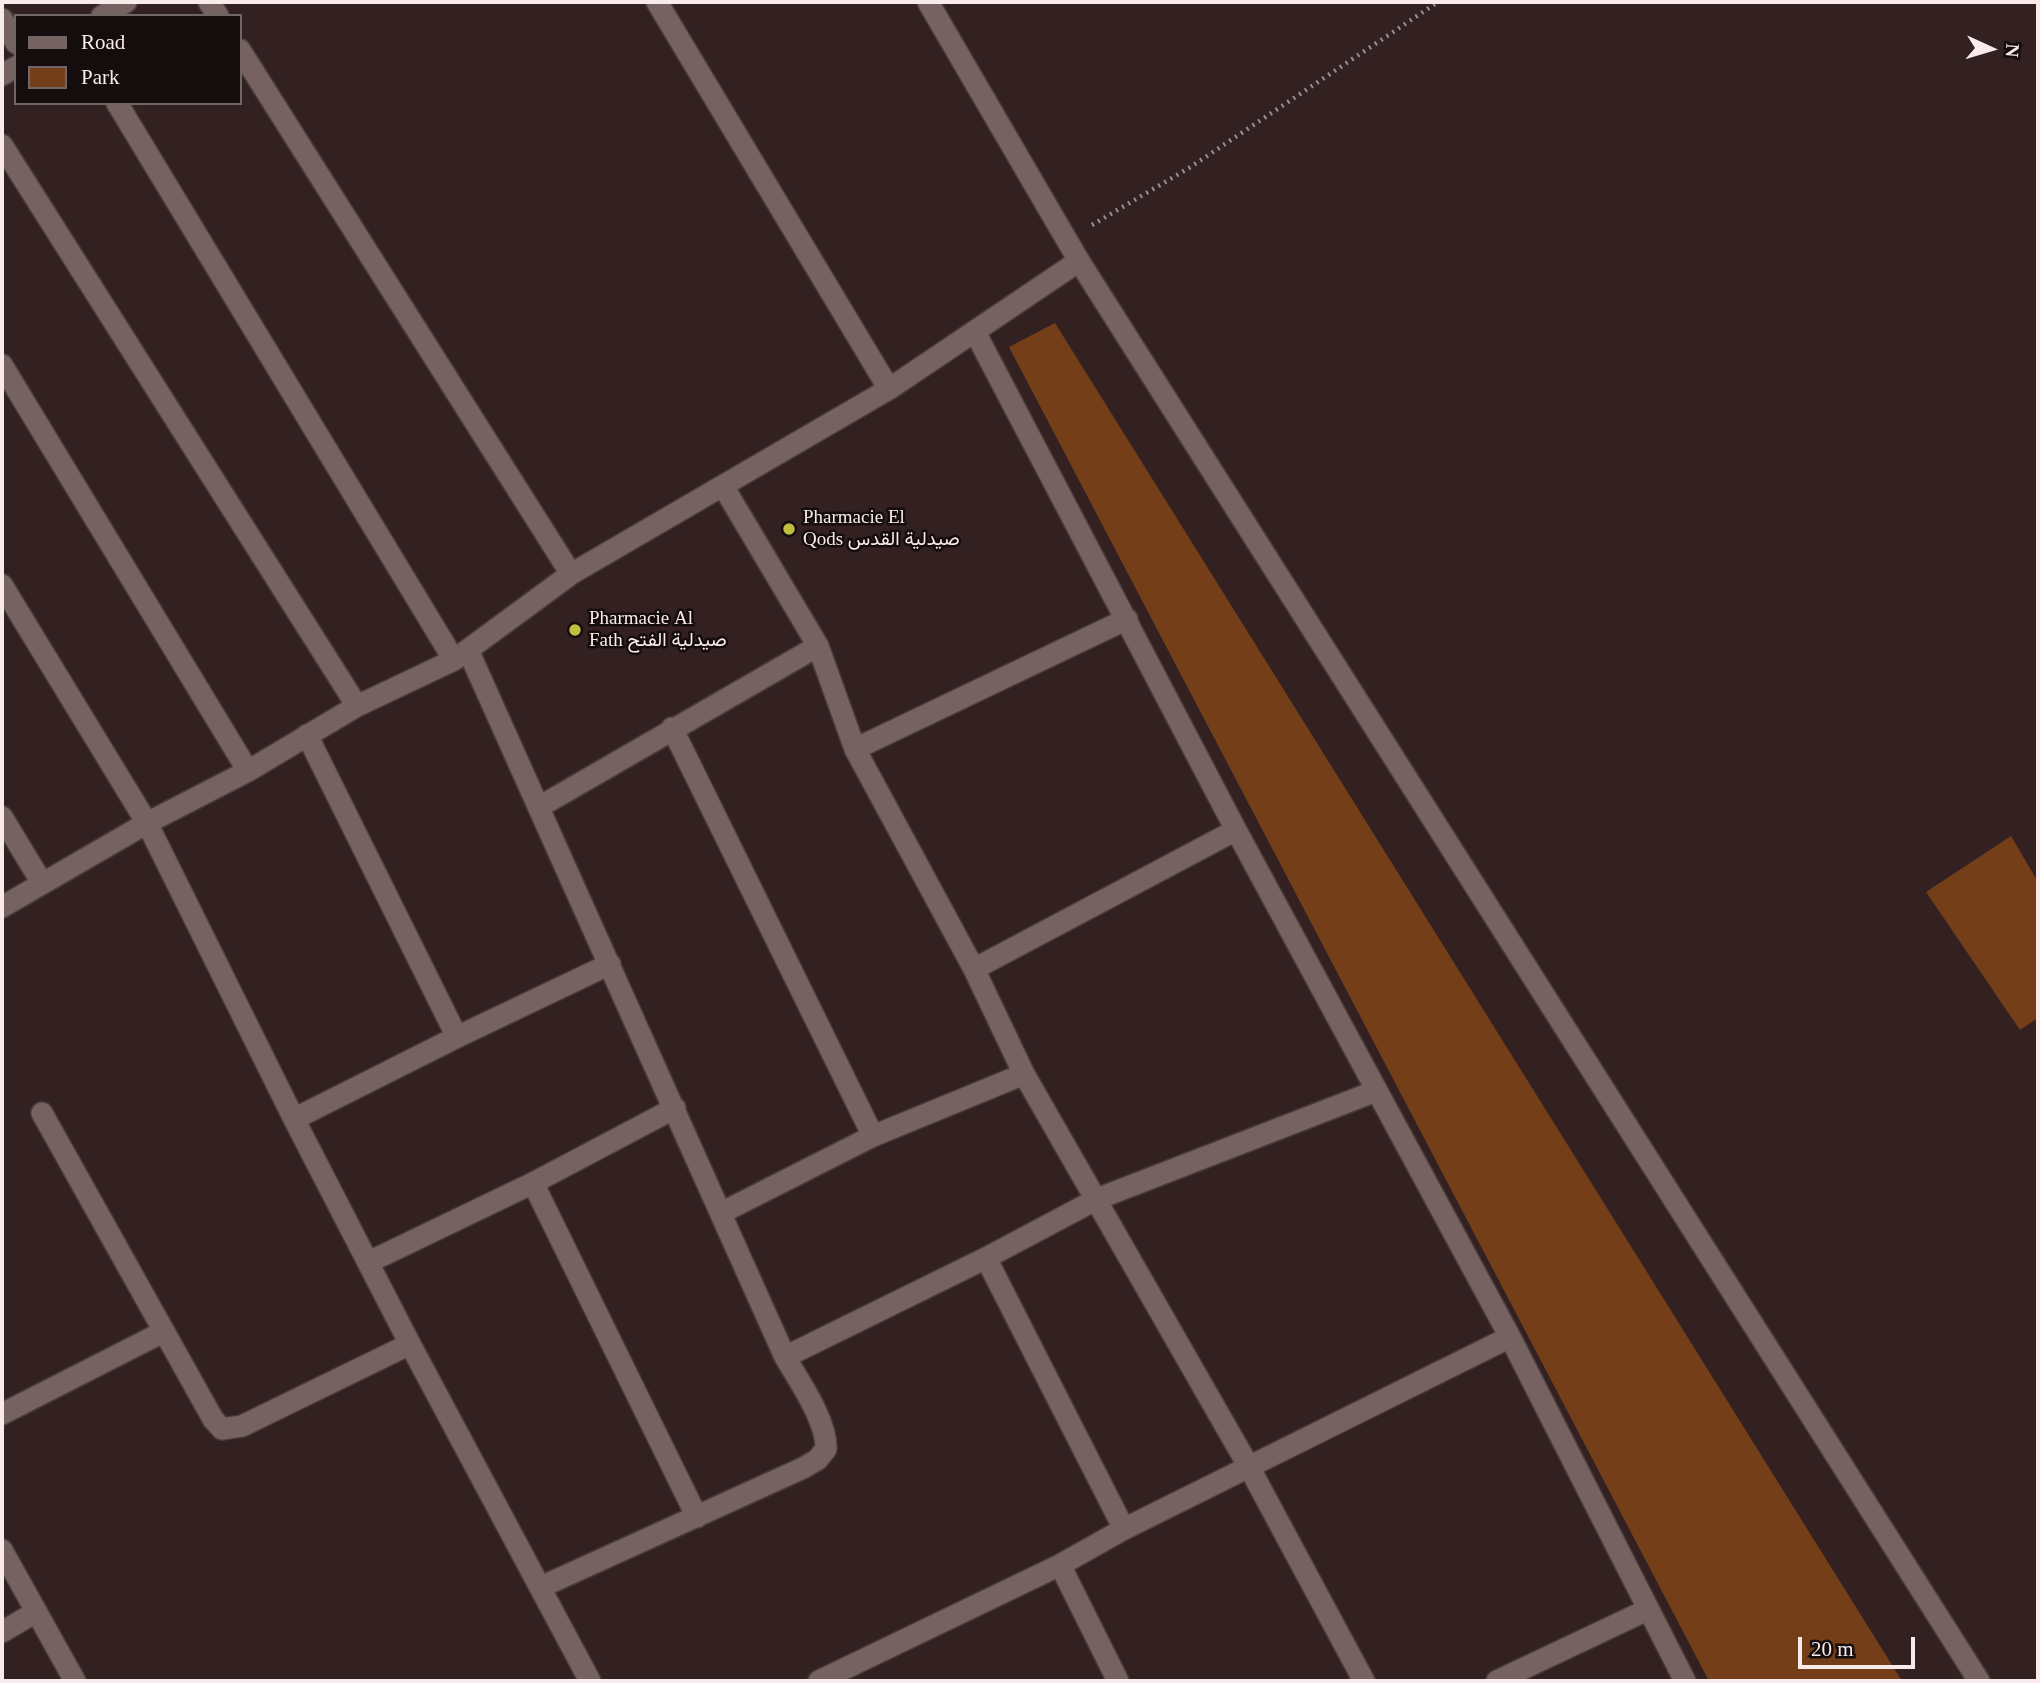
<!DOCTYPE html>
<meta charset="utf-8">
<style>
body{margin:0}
#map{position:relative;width:2040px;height:1683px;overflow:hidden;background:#332122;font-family:"Times New Roman",serif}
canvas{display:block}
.frame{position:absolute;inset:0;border:4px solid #f9ebeb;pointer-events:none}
.legend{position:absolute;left:14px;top:14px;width:228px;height:91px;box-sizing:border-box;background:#150d0d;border:2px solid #706666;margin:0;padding:9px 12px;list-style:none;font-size:21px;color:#f9ebeb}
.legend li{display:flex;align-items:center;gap:14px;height:35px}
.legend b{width:35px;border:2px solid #706666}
.north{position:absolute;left:1956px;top:14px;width:70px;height:70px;-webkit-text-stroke:5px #150d0d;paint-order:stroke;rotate:94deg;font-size:19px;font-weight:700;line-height:28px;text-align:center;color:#f9ebeb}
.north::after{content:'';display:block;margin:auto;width:24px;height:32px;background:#f9ebeb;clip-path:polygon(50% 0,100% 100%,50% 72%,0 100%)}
.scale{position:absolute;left:1798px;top:1637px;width:117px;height:32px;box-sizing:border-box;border:4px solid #f9ebeb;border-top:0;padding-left:9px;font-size:21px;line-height:24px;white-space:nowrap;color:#f9ebeb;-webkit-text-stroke:5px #150d0d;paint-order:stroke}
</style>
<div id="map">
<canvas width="2040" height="1683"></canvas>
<div class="frame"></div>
<ul class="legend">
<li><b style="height:9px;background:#776262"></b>Road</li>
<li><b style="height:19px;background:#743f18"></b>Park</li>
</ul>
<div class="north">N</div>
<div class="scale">20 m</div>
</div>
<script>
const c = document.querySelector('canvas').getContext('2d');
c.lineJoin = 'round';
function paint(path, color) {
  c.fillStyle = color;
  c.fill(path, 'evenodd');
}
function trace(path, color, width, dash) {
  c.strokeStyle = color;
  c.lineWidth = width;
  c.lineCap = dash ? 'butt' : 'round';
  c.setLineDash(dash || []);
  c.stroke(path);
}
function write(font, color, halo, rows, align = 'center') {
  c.font = font + ' "Times New Roman",Vazirmatn,serif';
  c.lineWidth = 5;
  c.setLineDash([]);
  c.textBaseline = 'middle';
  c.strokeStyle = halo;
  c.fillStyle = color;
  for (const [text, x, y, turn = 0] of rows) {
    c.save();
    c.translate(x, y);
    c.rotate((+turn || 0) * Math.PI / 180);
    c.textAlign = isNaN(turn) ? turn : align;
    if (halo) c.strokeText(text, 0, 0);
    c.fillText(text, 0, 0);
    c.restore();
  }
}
paint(new Path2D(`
 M1055 323 1902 1681H1709L1009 347Z
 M2011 836 2038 882V1018L2020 1030 1926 892Z`), '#743f18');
const street = new Path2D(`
 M209 2 218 16
 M657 2 889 389
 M102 16 126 2
 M2 19 16 43
 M240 50 571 574
 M2 75 16 67
 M117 103 454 660
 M2 145 357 706
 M975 332 1236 830 1510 1337 1685 1681
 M2 365 248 771
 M723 486 818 646 855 749 974 969 1024 1074 1249 1467 1364 1681
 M2 585 147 823 294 1119 410 1344 590 1681
 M468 650 785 1357 986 1258 1097 1199 1376 1091
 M672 728 873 1136
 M307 735 457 1037
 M855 749 1127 619
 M539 807 818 646
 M2 817 42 883
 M2 907 147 823 248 771 357 706 454 660 571 574 889 389 1079 261
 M974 969 1236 830
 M42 1113 213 1419 222 1429 242 1426 410 1344
 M294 1119 457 1037 610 964
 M533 1183 697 1517
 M721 1213 873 1136 1024 1074
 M986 1258 1124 1529
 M369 1262 533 1183 675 1108
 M2 1414 163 1332
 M2 1550 75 1681
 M1060 1565 1118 1681
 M541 1587 803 1468 817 1460 826 1449C827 1421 799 1381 785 1357
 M2 1632 36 1612
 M819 1681 1060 1565 1124 1529 1510 1337
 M1497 1681 1647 1610`);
const secondary = new Path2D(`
 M928 2 1079 261 1979 1681`);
trace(street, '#4b3c3c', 24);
trace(secondary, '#4b3c3c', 24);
trace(new Path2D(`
 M1092 225 1189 168 1438 2`), '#9d8d8e', 4.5, [2, 5]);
trace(street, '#776262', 21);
trace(secondary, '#776262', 21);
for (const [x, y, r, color] of [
 [789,529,7,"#c1bd40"],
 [575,630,7,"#c1bd40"]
]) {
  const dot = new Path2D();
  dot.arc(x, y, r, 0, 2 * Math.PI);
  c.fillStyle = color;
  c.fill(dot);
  trace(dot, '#150d0d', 2.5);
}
write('19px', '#f9ebeb', '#150d0d', [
 ["Pharmacie El",803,518],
 ["Qods صيدلية القدس",803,540],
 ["Pharmacie Al",589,619],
 ["Fath صيدلية الفتح",589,641]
], 'left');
</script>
